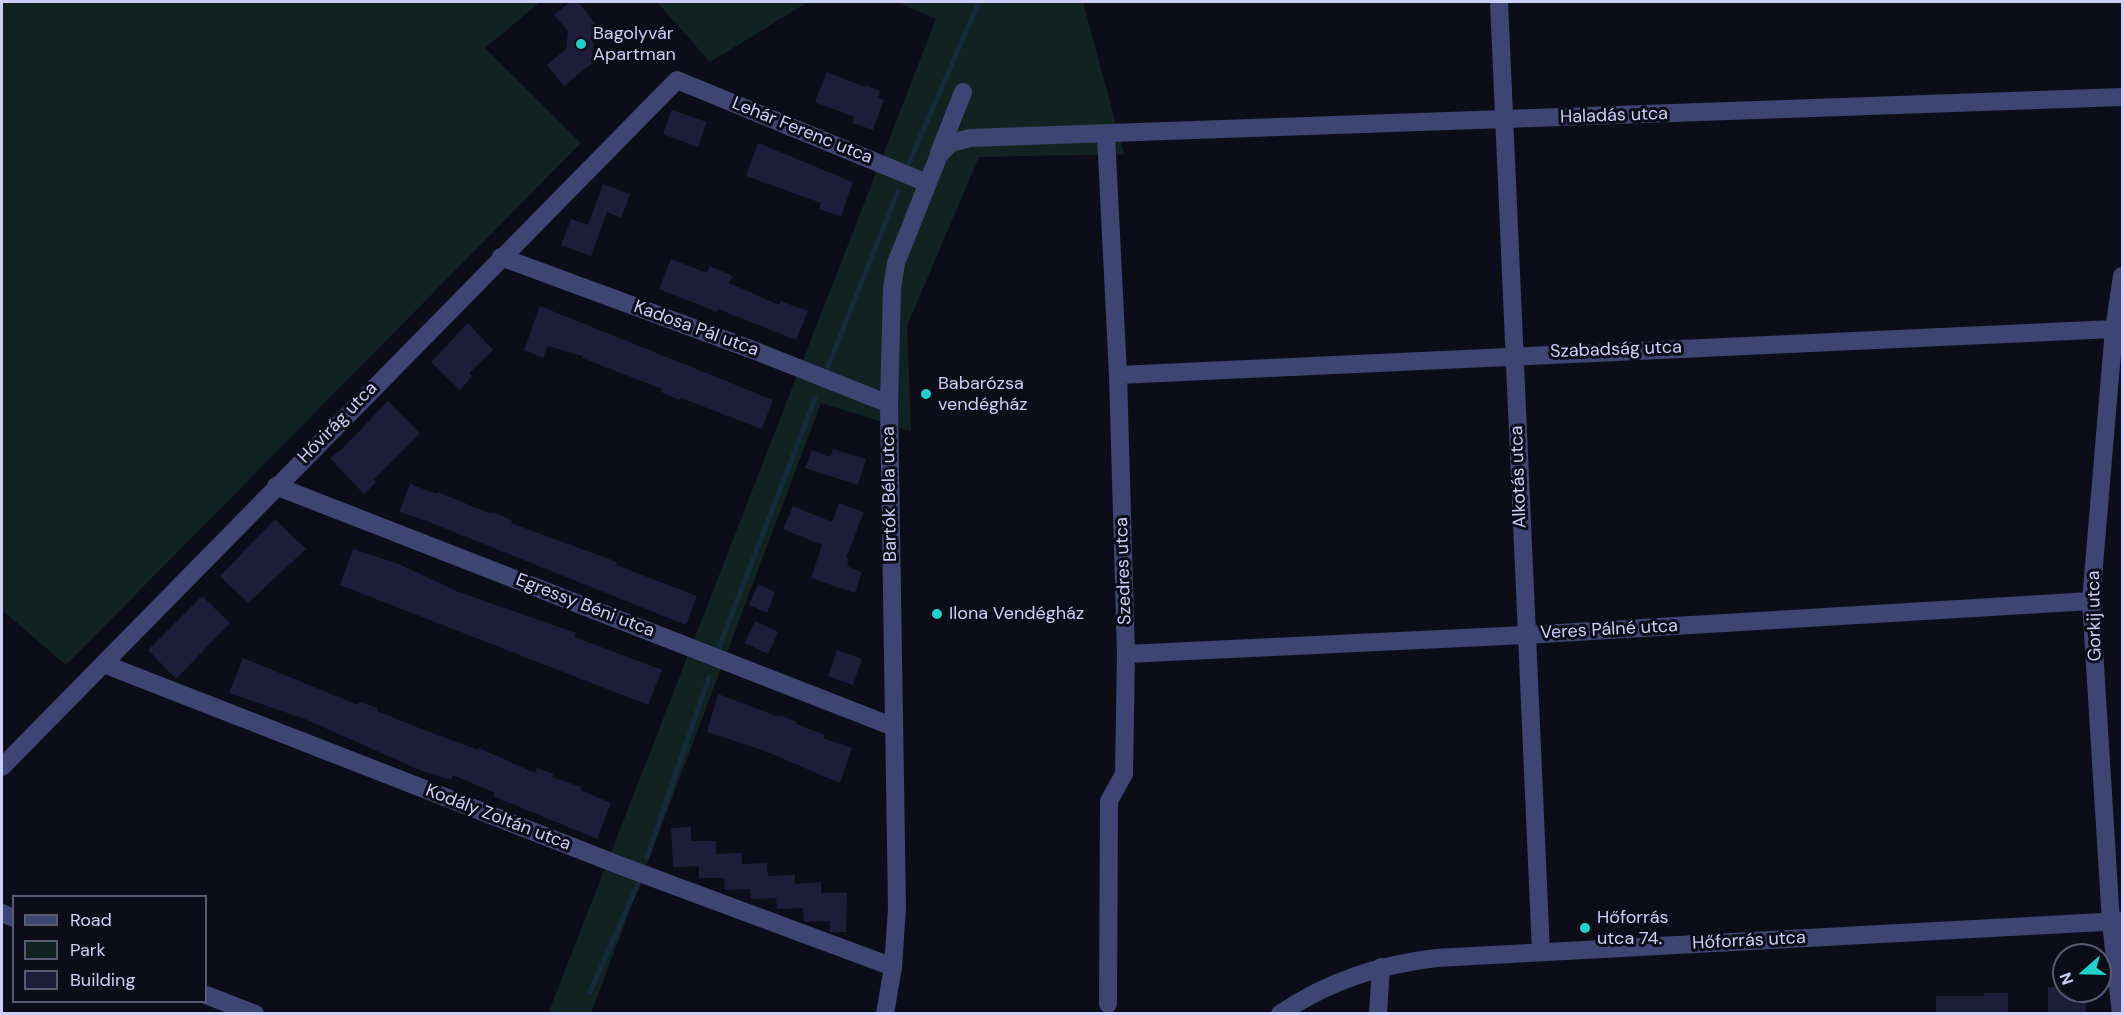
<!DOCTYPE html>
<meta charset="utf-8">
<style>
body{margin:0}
#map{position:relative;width:2124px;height:1015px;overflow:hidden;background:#0d0d1a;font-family:"DM Sans",sans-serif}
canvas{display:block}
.frame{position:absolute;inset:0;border:3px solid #cdcff8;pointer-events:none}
.legend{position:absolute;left:12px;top:895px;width:195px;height:108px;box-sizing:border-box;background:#0d0d1a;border:2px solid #5a5b73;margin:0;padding:8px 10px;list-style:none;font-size:18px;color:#cdcff8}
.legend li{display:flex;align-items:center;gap:12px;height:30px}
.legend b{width:30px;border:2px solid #5a5b73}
.north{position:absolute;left:2052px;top:943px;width:60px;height:60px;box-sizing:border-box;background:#0d0d1a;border:2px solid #5a5b73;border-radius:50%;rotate:250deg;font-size:16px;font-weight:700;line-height:24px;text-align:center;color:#cdcff8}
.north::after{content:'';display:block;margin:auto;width:21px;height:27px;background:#1ed4ca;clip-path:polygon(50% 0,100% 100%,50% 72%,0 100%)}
</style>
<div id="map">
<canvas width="2124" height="1015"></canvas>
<div class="frame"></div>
<ul class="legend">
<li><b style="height:8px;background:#3e4573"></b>Road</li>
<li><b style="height:16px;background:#112320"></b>Park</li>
<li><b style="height:16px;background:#1d1c39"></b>Building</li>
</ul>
<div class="north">N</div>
</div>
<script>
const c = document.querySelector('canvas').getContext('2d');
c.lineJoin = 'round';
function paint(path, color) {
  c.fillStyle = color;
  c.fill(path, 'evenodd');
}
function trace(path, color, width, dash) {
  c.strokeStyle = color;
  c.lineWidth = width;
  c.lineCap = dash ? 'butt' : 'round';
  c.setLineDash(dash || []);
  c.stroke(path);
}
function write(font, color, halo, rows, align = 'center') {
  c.font = font + ' "DM Sans",sans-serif';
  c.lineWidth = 6;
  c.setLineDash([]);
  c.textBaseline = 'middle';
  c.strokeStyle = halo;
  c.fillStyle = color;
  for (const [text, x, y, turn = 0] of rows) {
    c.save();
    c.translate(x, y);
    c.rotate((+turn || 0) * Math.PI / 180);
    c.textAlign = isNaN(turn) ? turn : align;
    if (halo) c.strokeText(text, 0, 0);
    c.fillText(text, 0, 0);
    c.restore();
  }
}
paint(new Path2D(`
 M2 2H540L485 48 581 143 66 665 2 610Z
 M657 2H808L710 62Z
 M897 2H1083L1124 154 979 157 907 326 911 431 821 403 591 1013 548 1014 936 19Z`), '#112320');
trace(new Path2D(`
 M908 165 979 2
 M825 374 898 191
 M718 650 815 399
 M647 857 709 677
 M590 992 638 884`), '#132b3d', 5);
paint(new Path2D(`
 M570 2H578L595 23 592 63 564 86 547 65 566 49 568 31 554 15Z
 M827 72 865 87V85L880 91 878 98 884 100 873 130 852 123 854 117 815 102Z
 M672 110 707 122 698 147 663 134Z
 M758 143 853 182 841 216 819 209 821 203 746 176Z
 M603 184 630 194 621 218 607 212 591 256 561 245 571 219 588 225Z
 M671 259 707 273 710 266 733 276 729 283 779 305 781 301 808 311 796 340 718 309 717 312 659 289Z
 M540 306 773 400 762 429 681 398 680 400 661 392 662 389 582 358V356L548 346 543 358 524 350Z
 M468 323 493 350 469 373 472 376 460 390 431 362Z
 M388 401 420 433 374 479 376 482 364 494 330 458 344 447Z
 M833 449 866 459 858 485 805 468 812 450 830 457Z
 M410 484 437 494 438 492 491 514 492 512 512 520 511 523 617 562 616 565 697 596 686 625 419 518 399 512Z
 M839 503 864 512 846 558 849 559 847 566 862 572 855 593 811 578 822 545 783 529 793 506 832 522Z
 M275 519 306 549 248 603 220 576Z
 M353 549 399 564 456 591 576 633 574 637 662 670 648 705 340 585Z
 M758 584 775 592 767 613 749 605Z
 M202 596 230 623 176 679 148 650Z
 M755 621 778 632 768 654 745 643Z
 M837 650 862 659 853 685 828 676Z
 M243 658 358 705 360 702 378 708 377 711 419 728 478 750 479 748 535 773 537 768 554 774 552 777 581 787 580 790 611 803 597 839 493 796 495 793 453 775 451 780 422 771 305 719 229 693Z
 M718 694 779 717 780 715 797 722 796 724 825 735 823 738 852 748 840 783 765 751 707 732Z
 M691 827V841H716V854L742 853V864L767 863 768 876 795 875V884L821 882V893H847L846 932H830V921L804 922 803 908 777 909 776 898 751 899 750 889 725 890 724 878H699V866L673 867 671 828Z
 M2048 987H2064V991H2085L2086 1014H2048Z
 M1984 993H2008V1014H1936V996H1984Z`), '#1d1c39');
trace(new Path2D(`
 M1499 2 1541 952
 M1106 135 1118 375 1126 654 1124 774 1109 801 1108 1004
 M939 153 963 92
 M501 257 753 350 889 404
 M1118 375 2114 329
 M276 486 894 727
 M1126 654 1525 635 2091 601
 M104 664 624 867 893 967
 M2 767 677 80 927 183
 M2 913 14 918
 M206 995 255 1014
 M885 1014 893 967 897 908 889 404 892 289 896 263 939 155 951 143 970 138 2122 97
 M1280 1014C1328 981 1379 965 1436 958L2122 921
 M1378 1014 1381 967
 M2121 1014 2111 922 2091 601 2114 329 2122 276`), '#3e4573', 18);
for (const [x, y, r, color] of [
 [581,44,6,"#1ed4ca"],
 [926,394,6,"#1ed4ca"],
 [937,614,6,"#1ed4ca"],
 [1585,928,6,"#1ed4ca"]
]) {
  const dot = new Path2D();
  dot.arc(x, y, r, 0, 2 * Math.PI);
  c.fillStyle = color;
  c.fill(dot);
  trace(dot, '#0d0d1a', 2);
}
write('18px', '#cdcff8', '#0d0d1a', [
 ["Bagolyvár",593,34],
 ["Apartman",593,55],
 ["Babarózsa",938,384],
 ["vendégház",938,405],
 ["Ilona Vendégház",949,614],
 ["Hőforrás",1597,918],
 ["utca 74.",1597,939]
], 'left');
write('18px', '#cdcff8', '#0d0d1a', [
 ["Haladás utca",1614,116,-2],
 ["Lehár Ferenc utca",802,131,22],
 ["Kadosa Pál utca",696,329,20],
 ["Szabadság utca",1616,350,-2],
 ["Hóvirág utca",338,423,-46],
 ["Alkotás utca",1519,477,-92],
 ["Bartók Béla utca",890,494,-91],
 ["Szedres utca",1124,571,-92],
 ["Egressy Béni utca",585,606,21],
 ["Gorkij utca",2095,616,-91],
 ["Veres Pálné utca",1609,630,-3],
 ["Kodály Zoltán utca",498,818,21],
 ["Hőforrás utca",1749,941,-3]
]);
</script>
